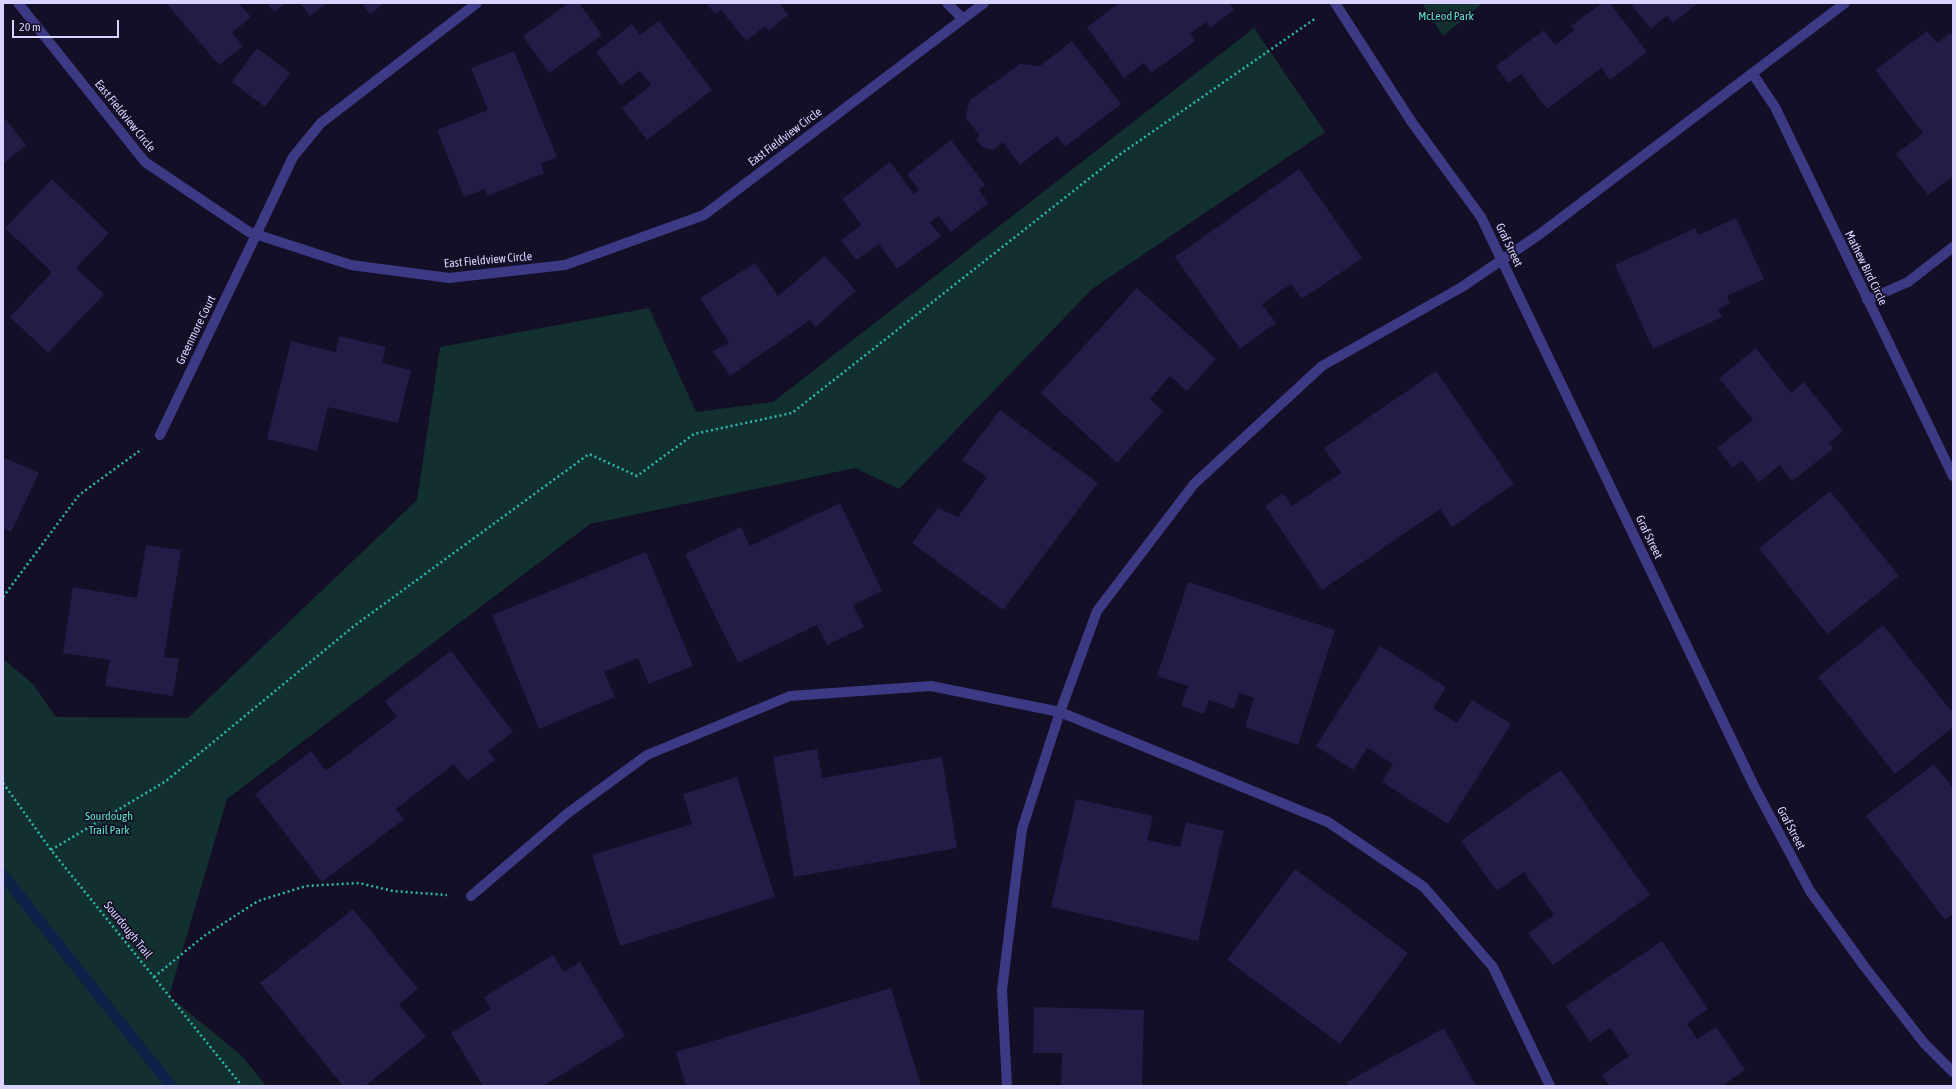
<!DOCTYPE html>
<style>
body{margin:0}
#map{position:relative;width:1956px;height:1089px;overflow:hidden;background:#130f26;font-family:"Asap Condensed",sans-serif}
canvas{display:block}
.frame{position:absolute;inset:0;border:4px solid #d9d4ff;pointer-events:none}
.scale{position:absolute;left:12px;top:20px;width:107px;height:18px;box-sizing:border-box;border:2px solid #d9d4ff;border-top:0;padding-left:5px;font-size:12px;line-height:14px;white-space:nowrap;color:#d9d4ff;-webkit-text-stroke:3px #130f26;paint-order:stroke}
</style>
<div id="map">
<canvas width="1956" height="1089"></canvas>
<div class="frame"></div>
<div class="scale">20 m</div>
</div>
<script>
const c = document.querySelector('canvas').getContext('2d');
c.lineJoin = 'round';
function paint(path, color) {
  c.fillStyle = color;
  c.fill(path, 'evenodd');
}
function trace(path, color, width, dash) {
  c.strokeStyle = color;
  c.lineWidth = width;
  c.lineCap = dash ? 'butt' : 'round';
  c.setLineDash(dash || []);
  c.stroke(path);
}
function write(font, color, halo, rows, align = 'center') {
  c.font = font + ' "Asap Condensed",sans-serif';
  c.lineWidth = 3.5;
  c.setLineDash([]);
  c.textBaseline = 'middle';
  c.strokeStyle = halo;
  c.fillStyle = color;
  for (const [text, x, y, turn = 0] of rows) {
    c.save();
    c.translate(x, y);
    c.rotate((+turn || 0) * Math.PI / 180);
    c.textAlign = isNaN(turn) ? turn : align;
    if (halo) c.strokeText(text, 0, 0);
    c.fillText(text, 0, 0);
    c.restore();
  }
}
paint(new Path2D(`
 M1422 3H1483L1443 36Z
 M1254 28 1325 132 1092 289 899 489 855 468 590 524 227 799 169 996 242 1056 266 1086H3V659L33 684 56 717 188 718 417 500 440 347 649 308 696 412 773 402Z`), '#12302f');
trace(new Path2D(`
 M3 875 171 1086`), '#0c2248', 11);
paint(new Path2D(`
 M166 3H239L251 17 232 33 243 46 219 65Z
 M267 3H286L274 12Z
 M300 3H327L310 16Z
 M362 3H384L370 14Z
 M569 3H579L602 35 549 73 523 36Z
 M706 3H784L781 5 788 15 769 31 765 26 746 41 721 10 715 14Z
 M1119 3H1229L1234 10 1210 28 1206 22 1190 34 1195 41 1151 73 1144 63 1124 78 1087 27Z
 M1602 3H1610L1647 52 1610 80 1601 68 1547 109 1521 74 1508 83 1496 66 1544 30 1555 45 1575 30 1571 26Z
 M1630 3H1698L1673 23 1667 16 1651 29Z
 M659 21 712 90 647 140 622 108 651 85 640 71 621 85 596 52 632 24 640 35Z
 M1927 31 1937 43 1950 33 1953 36V176L1928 195 1896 154 1923 133 1875 70Z
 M1072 41 1121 104 1065 147 1057 136 1020 165 1003 142 993 150 982 147 977 140 979 134 965 118 970 100 1020 64 1040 66Z
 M257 48 290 73 265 107 232 82Z
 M514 51 557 157 541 164 544 173 487 196 485 189 464 197 437 130 488 110 471 68Z
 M3 116 26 145 3 164Z
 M951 140 985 185 979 190 988 203 951 232 939 216 930 223 941 236 897 269 879 244 856 260 841 240 861 225 842 199 890 162 914 194 919 190 907 174Z
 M1299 169 1362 258 1302 299 1291 284 1262 304 1276 323 1240 349 1175 257Z
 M52 179 109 233 76 268 104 294 48 353 10 317 52 272 5 228Z
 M1736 218 1764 279 1727 296 1730 303 1718 309 1722 317 1653 349 1615 265 1695 228 1699 235Z
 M825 256 856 291 815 327 810 320 730 376 713 351 729 343 700 298 755 263 778 296Z
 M1137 288 1216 359 1187 391 1170 376 1150 399 1163 411 1117 463 1041 393Z
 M339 336 386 347 382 363 411 370 398 423 328 407 317 451 267 439 291 341 336 352Z
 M1756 348 1791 393 1804 382 1843 431 1829 443 1834 448 1792 481 1780 465 1759 482 1742 461 1733 468 1717 448 1753 420 1719 378Z
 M1436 371 1514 484 1452 527 1440 509 1322 590 1265 506 1283 493 1292 506 1341 473 1324 448Z
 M1000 410 1098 483 1003 610 912 543 938 508 958 517 987 477 962 460Z
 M3 457 39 473 11 532 3 528Z
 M1830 491 1899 576 1827 634 1759 548Z
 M840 503 882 591 853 605 864 627 827 645 817 625 738 663 685 554 741 527 750 546Z
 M146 545 181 550 164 657 179 659 173 696 105 686 110 660 63 653 73 587 137 598Z
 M646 552 693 666 649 684 638 658 604 672 615 697 539 729 492 615Z
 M1188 582 1335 630 1298 745 1245 727 1254 698 1239 693 1234 709 1209 700 1204 714 1181 706 1188 686 1157 676Z
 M1883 625 1953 713V727L1895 774 1818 677Z
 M1380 646 1446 687 1433 708 1457 723 1472 700 1511 724 1448 824 1382 782 1393 764 1367 748 1353 770 1316 746Z
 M451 651 513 732 488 751 495 760 467 781 454 764 396 809 404 819 322 882 255 794 311 751 326 771 397 717 385 701Z
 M817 749 822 778 942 757 957 848 794 877 773 757Z
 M1934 764 1953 788V914L1945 920 1866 816Z
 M1561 770 1650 895 1553 965 1528 933 1554 915 1524 872 1497 891 1461 841Z
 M737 777 775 897 620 946 592 855 692 824 683 794Z
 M1076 799 1153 816 1147 840 1180 847 1186 822 1224 831 1198 941 1051 907Z
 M1295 869 1408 953 1340 1044 1227 960Z
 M353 909 418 989 399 1004 426 1037 365 1086H343L260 983Z
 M1662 941 1708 1009 1687 1024 1697 1039 1716 1027 1745 1070 1722 1086H1610L1602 1075 1629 1056 1610 1028 1590 1042 1566 1006Z
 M553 955 564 972 580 962 625 1036 543 1086H483L451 1033 491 1009 484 997Z
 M891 988 921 1086H686L676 1052Z
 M1034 1007 1144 1010 1142 1086H1061L1062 1053H1033Z
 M1444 1028 1476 1086H1349L1347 1082Z`), '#241b47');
trace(new Path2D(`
 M3 597 79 495 142 449
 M3 783 51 850 242 1086
 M51 850 166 781 354 626 589 454 637 476 694 434 792 413 1119 155 1316 18
 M154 977 204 936 258 901 306 886 359 883 393 891 447 895`), '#2fb8b0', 2.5, [2, 3]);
trace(new Path2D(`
 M256 235 293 157 321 123 477 3
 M1867 300 1908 282 1953 247`), '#3d3a85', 10);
trace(new Path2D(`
 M18 3 145 162 249 232 351 265 449 278 565 265 704 215 984 3
 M947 3 963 19
 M1335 3 1411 121 1481 217 1754 786 1810 891 1864 966 1924 1043 1953 1072
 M1752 73 1775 107 1953 476
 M160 435 256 235
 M471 896 568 813 647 755 790 696 931 686 1060 712 1328 822 1424 887 1493 967 1550 1086
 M1007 1086 1002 990 1022 829 1060 712 1097 611 1194 484 1322 366 1462 287 1540 234 1845 3`), '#3d3a85', 10);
write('12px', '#5fe0c0', '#130f26', [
 ["McLeod Park",1446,16],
 ["Sourdough",109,816],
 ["Trail Park",109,830]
]);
write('12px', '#d9d4ff', '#130f26', [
 ["East Fieldview Circle",125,116,51],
 ["East Fieldview Circle",785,137,-37],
 ["Graf Street",1509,245,64],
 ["East Fieldview Circle",488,260,-5],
 ["Mathew Bird Circle",1866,268,64],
 ["Greenmore Court",196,330,-64],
 ["Graf Street",1649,537,64],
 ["Graf Street",1791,828,62],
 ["Sourdough Trail",128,930,51]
]);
</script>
